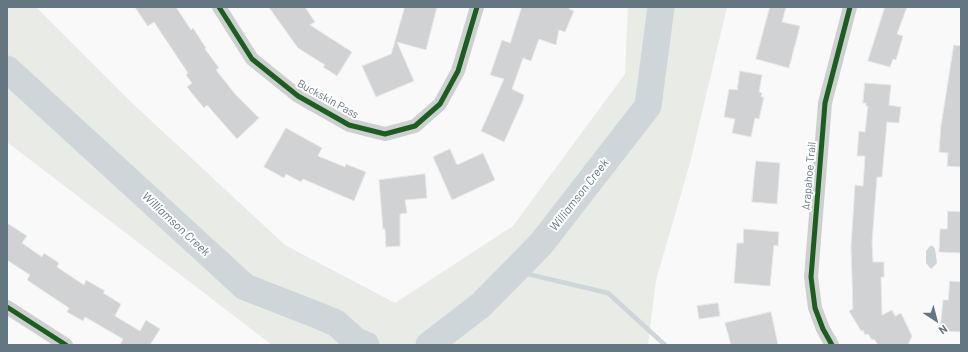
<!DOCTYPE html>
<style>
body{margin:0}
#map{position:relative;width:968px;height:352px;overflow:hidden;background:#f9f9f9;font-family:Barlow,sans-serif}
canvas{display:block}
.frame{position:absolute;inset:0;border:8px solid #657683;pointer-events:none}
.north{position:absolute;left:916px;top:300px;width:40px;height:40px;-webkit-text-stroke:3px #fff;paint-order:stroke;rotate:144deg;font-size:11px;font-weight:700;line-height:16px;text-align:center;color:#657683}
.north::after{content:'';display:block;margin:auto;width:14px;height:18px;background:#657683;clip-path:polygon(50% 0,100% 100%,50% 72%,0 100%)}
</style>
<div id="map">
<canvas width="968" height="352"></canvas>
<div class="frame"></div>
<div class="north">N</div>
</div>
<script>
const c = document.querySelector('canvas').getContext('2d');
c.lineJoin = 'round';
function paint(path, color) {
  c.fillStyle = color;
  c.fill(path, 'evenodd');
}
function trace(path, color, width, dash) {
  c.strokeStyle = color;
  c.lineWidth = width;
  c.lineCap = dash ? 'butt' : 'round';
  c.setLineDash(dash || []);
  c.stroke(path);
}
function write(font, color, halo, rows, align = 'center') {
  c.font = font + ' Barlow,sans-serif';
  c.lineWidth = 4;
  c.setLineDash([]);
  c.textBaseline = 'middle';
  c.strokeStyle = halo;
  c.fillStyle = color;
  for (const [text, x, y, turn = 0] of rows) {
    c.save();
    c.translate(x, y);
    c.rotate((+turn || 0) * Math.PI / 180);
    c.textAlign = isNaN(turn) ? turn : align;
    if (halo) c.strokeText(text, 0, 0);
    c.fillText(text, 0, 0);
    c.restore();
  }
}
paint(new Path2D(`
 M7 7H36L130 101 285 245 395 303 513 226 625 74 628 7H727L690 163 656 280 648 345H272L7 142Z`), '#e8ebe6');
paint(new Path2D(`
 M930 246H933L935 249 937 263 931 269 926 263V251Z`), '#ced6d9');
trace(new Path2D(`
 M515 271 608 293 665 345`), '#ced6d9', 4.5);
trace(new Path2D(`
 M7 69 245 287 317 315 336 323 356 341 366 345
 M429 345 481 305 541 244 648 106 661 7`), '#ced6d9', 27);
const building = new Path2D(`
 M135 7H176L191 30 193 28 206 48 205 49 219 68 216 70 235 94 259 118 237 139 207 105 204 108 187 87 192 83 186 75 188 73 154 22 148 26Z
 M269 7H305L315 22 310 25 352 52 337 76 323 67 325 65 298 48Z
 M405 7H437L426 50 397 42 414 81 376 97 362 66 391 54Z
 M522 7H570L569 9 574 11 565 32 559 30 556 45 539 39 531 61 523 58 512 89 524 95 523 100 504 142 481 131 504 79 490 75 502 40 510 43Z
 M770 7H786L782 22 800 26 789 68 756 59Z
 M885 7H907L897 34 903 36 896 60 893 59 890 67 868 61Z
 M954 45 961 46V167L947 166 948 153 939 152 941 126Z
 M740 71 762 75 759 92 762 93 761 97H764L759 119 755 118 751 137 732 133 735 119 724 117 729 89 737 90Z
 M865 83 891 85 889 105 901 107 899 123 887 122 882 177H877L872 242 873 262H884V277H881L882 315 892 310 895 316 901 313 912 336 908 345H878L874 339 872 340 868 334 865 335 863 330 861 331 849 311 853 309 851 247 855 185 863 186 865 156H857L859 131 865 132 868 106H866V103H863Z
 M286 128 322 148 318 156 345 167 346 164 366 172 354 201 303 179 301 182 286 174 284 178 264 167Z
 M450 149 457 165 483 153 495 180 452 200 433 157Z
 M756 161 780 163 777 204 752 202Z
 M425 174 427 198 405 200 407 213 400 214V246L386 247 385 229H383L379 180Z
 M948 211 961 212V253L939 252 940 229H947Z
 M7 223 27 236 22 243 42 257 44 253 59 263 57 267 84 285 86 280 105 291 103 293 121 304 115 316 140 331 146 320 160 329 150 345H120L123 339 85 317 83 321 67 312 69 308 27 280 30 275 7 260Z
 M744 229 779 232 778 246 774 245 770 286 734 283 737 243H743Z
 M950 281 961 282V332L940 331 943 300H948Z
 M718 303 720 316 699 319 697 306Z
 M771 312 778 345H731L725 323Z`);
paint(building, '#d0d2d3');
trace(building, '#e8e8e8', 1);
trace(new Path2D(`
 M219 7 252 59 298 96 349 125 385 134 415 126 440 104 458 71 477 7
 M7 307 66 345
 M832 345 823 329 815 308 811 277 825 103 850 7`), '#cecfd0', 14);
trace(new Path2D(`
 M219 7 252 59 298 96 349 125 385 134 415 126 440 104 458 71 477 7
 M7 307 66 345
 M832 345 823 329 815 308 811 277 825 103 850 7`), '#1b5e20', 5);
write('11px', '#657683', '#fff', [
 ["Buckskin Pass",328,99,29],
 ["Arapahoe Trail",809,176,-85]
]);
write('italic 12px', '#60757c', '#fff', [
 ["Williamson Creek",579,195,-52],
 ["Williamson Creek",176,224,43]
]);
</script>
